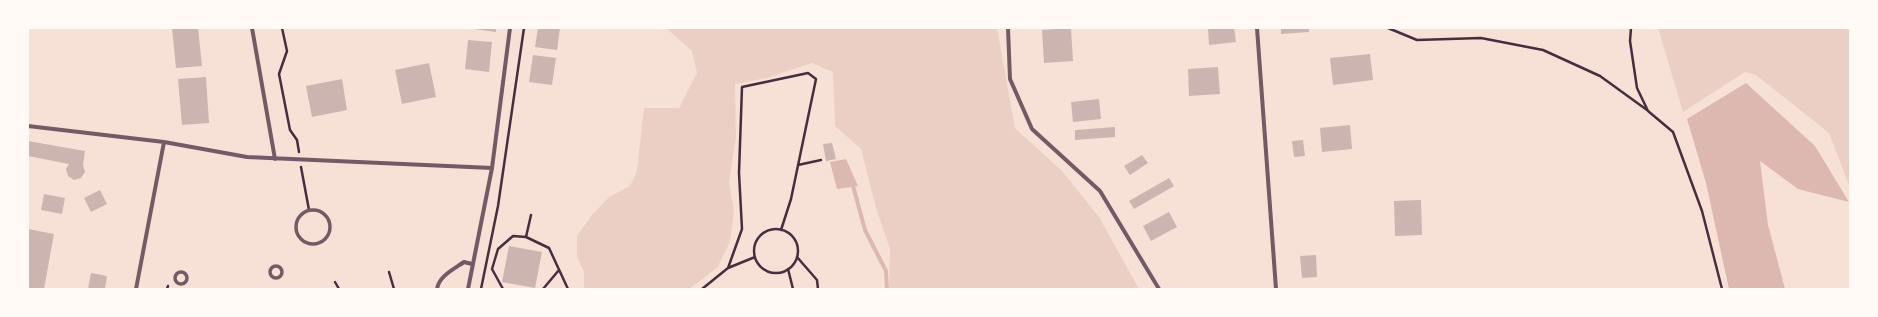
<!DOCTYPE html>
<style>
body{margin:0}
#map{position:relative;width:1878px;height:317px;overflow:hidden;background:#f7e1d7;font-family:"Fira Sans Condensed",sans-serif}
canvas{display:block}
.frame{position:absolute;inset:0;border:29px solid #fffaf5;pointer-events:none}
</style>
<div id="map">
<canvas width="1878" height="317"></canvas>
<div class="frame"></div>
</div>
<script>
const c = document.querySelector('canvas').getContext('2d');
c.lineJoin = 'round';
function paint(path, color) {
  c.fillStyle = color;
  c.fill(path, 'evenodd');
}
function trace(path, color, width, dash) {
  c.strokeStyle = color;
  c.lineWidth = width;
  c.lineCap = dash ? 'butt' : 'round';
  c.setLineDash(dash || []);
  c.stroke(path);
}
paint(new Path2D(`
 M666 28H997L1015 128 1062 171 1099 217 1139 289H889L890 249 876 208 861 149 835 126 833 72 812 63 767 78 735 84 736 137 729 182 734 212 730 242 717 268 689 289H584V272L577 256V236L592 215 609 197 630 186 637 171 644 108H679L697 73 692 51Z
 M1658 28H1850V188L1829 133 1756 75 1745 72 1683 112Z`), '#ebcfc5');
paint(new Path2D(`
 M1746 83 1815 146 1849 202 1798 189 1760 161 1768 225 1785 289H1729L1706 183 1687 119Z
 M846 159 858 186 837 189 830 162Z`), '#dcb8b0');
trace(new Path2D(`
 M852 182 865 230 886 271 887 289`), '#dcb8b0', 4);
paint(new Path2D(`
 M172 28H198L202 66 176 68Z
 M468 28H496V32Z
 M538 28H560L557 50 535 47Z
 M1071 28 1073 61 1044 63 1042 30Z
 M1208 28H1234L1236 42 1209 45Z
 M1281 28H1309V32L1281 34Z
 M468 40 492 42 489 72 465 69Z
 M1370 54 1373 80 1333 85 1330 58Z
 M533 55 556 58 552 85 529 82Z
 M429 63 436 97 402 104 395 70Z
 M1218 67 1220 94 1189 96 1188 69Z
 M206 77 209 123 182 125 178 79Z
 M342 79 347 110 312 117 306 86Z
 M1099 99 1101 119 1073 122 1071 102Z
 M1350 125 1352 149 1322 152 1320 128Z
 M1115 127V137L1075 140V130Z
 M1303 140 1305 156 1294 157 1292 141Z
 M28 141 85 151 83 165 85 172 81 178 74 180 68 176 66 169 69 164 28 156Z
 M832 143 836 159 826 161 823 144Z
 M1142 155 1148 163 1130 175 1124 166Z
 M1169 178 1174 186 1134 209 1129 201Z
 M100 190 107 204 91 212 84 198Z
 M44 194 65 198 62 214 41 210Z
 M1421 200 1422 235 1395 236 1394 201Z
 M1169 212 1177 227 1151 241 1143 226Z
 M28 229 54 234 44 289H28Z
 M509 246 542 252 535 288 502 282Z
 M1316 255 1317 277 1302 278 1300 256Z
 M91 273 107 276 105 289H88Z`), '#ccb4b1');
trace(new Path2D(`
 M282 28 287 51 279 74 290 130 297 140 299 152
 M1388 28 1417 40 1481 38 1543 50 1600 76 1647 110
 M1631 28 1630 41 1637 88 1648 111 1673 132 1702 211 1722 289
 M798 165 821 160
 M301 167 309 210
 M754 251a22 22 0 1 1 44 0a22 22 0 1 1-44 0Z
 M526 237 531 215
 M797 257 817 280 818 289
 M728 268 742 229 739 173 742 87 808 73 816 79 791 199 781 230
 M788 269 793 289
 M389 272 394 289
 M335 282 339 289
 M167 289 168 286
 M481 289 498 206 524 28
 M503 289 492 269 498 249 513 236 526 237 549 248 568 289
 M543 289 559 270
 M702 289 728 268 755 257`), '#4a2c40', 2.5);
trace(new Path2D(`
 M296 227a17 17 0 1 1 34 0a17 17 0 1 1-34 0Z
 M270 272a6 6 0 1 1 12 0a6 6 0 1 1-12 0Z
 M175 278a6 6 0 1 1 12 0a6 6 0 1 1-12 0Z`), '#755966', 3.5);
trace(new Path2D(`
 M252 28 275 159
 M1008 28 1010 79 1032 129 1100 191 1159 289
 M1257 28 1276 289
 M28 126 164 142 247 157 492 168
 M136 289 164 142
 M437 289C439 276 454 269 464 262L472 264
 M468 289 492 168 510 28`), '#755966', 4);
</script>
